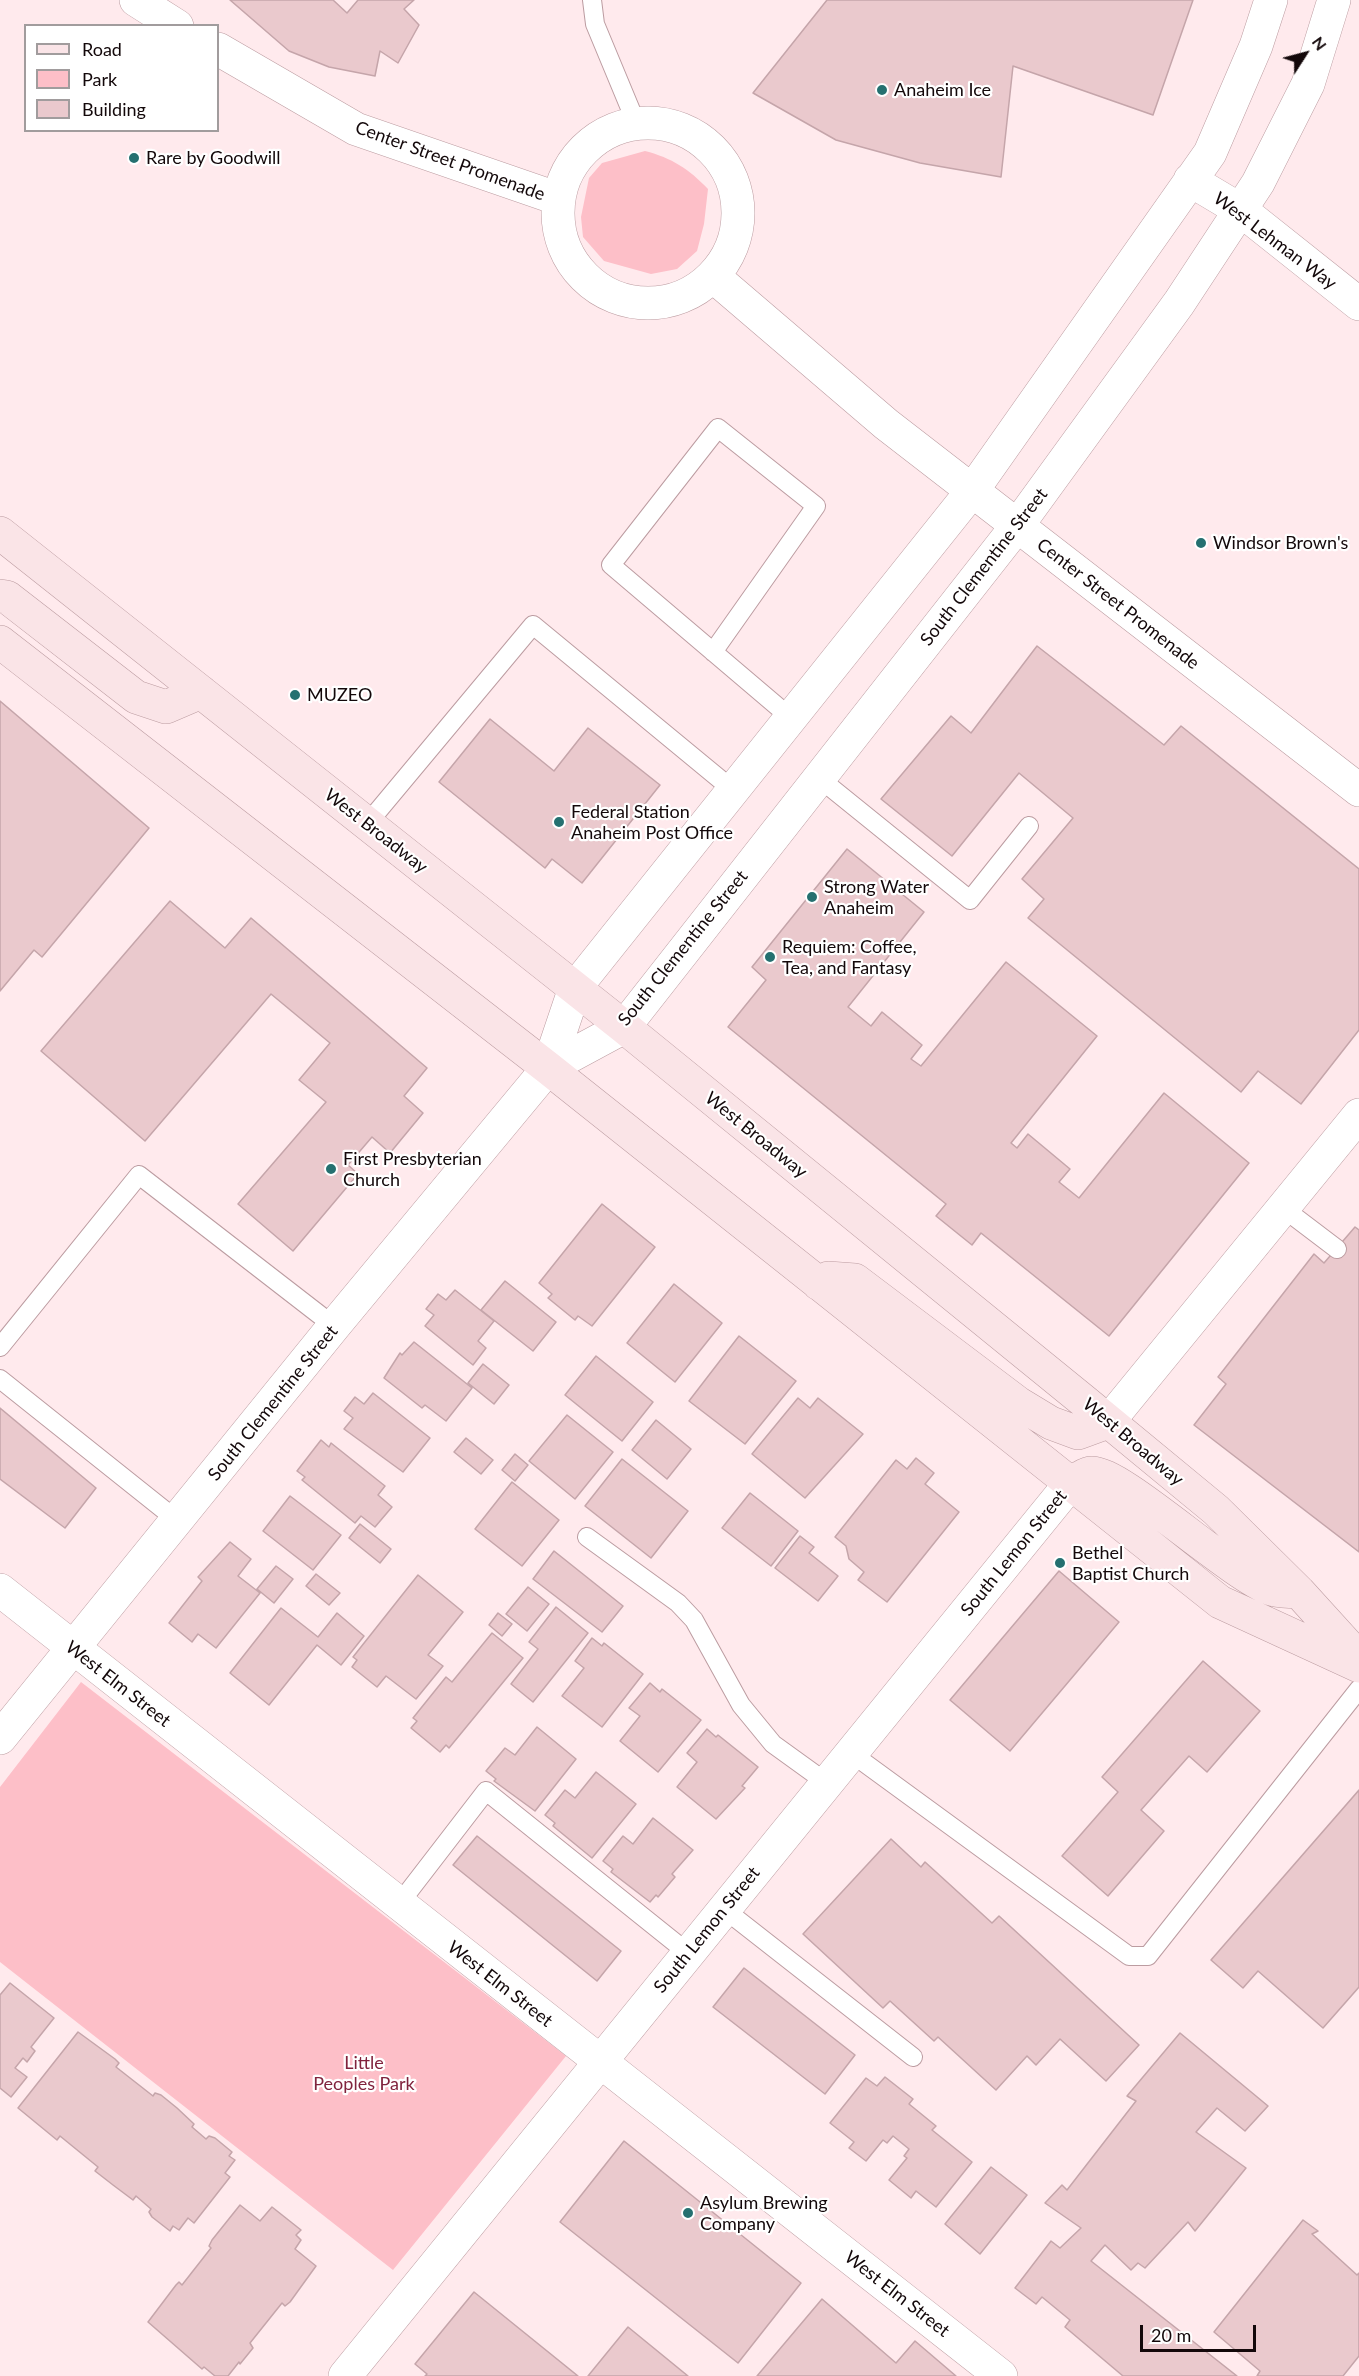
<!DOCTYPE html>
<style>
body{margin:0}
#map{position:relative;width:1359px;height:2376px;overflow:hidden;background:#ffeaed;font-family:Lato,sans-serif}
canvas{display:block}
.legend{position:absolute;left:24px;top:24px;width:195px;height:108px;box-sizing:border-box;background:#fff;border:2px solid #a19c9d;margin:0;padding:8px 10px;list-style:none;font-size:18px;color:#13080a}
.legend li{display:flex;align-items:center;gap:12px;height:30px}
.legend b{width:30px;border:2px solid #a19c9d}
.north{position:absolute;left:1275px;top:24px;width:60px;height:60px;-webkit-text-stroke:4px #fff;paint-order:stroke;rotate:54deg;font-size:16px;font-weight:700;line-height:24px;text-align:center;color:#13080a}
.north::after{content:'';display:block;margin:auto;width:21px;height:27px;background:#13080a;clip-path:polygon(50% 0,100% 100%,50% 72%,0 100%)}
.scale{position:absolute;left:1140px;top:2325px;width:116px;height:27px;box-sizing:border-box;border:3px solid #13080a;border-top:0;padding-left:8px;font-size:18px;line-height:21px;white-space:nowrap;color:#13080a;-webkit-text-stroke:4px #fff;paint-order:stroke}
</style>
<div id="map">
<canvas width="1359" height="2376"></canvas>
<ul class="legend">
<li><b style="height:8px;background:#fae4e7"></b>Road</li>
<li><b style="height:16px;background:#fdbfc8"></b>Park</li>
<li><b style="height:16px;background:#eac9cd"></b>Building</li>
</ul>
<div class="north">N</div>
<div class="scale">20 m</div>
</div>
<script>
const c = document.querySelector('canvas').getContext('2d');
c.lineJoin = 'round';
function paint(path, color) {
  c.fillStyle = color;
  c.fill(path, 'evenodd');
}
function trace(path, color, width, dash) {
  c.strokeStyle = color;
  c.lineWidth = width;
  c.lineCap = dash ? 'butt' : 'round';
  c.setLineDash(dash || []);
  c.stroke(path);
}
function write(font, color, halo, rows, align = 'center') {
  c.font = font + ' Lato,sans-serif';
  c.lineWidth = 4.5;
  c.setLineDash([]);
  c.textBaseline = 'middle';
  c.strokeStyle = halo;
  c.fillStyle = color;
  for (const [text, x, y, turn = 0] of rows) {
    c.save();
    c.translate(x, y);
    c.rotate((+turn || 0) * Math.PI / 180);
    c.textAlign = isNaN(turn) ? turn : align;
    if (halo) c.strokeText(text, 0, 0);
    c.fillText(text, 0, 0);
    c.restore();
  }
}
paint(new Path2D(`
 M645 151C672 158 689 169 708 189L704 224 697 251 677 269 651 274 604 261 583 237 581 217 589 178 602 163Z
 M81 1682 566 2056 393 2270 0 1962V1787Z`), '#fdbfc8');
const building = new Path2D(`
 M230 0H333L347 13 358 0H414L404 9 419 25 398 63 380 51 375 76 329 67 289 51Z
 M827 0H1193L1153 115 1013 66 1001 177 920 163 836 140 753 93Z
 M1037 646 1164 745 1181 726 1359 869V1030L1301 1104 1258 1071 1241 1092 1028 918 1044 899 1022 879 1073 818 1019 773 952 856 881 799 951 716 971 733Z
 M0 701 149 828 42 957 34 950 0 991Z
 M490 719 554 771 588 728 660 785 582 883 552 859 545 868 439 782Z
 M847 849 924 912 848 1007 871 1026 882 1012 922 1045 911 1059 921 1066 1006 962 1097 1036 1011 1143 1017 1148 1028 1134 1070 1169 1059 1182 1079 1198 1164 1093 1249 1163 1109 1336 981 1233 972 1245 936 1216 946 1204 728 1027 766 980 752 967Z
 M170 901 225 948 251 918 427 1068 404 1096 423 1113 390 1153 372 1137 348 1165 358 1174 293 1251 238 1204 326 1102 299 1080 330 1043 271 994 145 1141 41 1051Z
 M602 1204 655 1247 592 1326 578 1316 575 1320 548 1298 552 1294 539 1283Z
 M1355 1227 1359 1230V1552L1194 1425 1226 1384 1218 1377 1314 1254 1324 1263Z
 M505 1281 556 1322 533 1351 481 1310Z
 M674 1284 722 1323 675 1382 627 1343Z
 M455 1290 494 1321 478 1341 486 1348 473 1365 425 1326 434 1315 426 1309 438 1294 446 1300Z
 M739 1336 796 1381 745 1444 689 1401Z
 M414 1342 472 1388 446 1421 425 1405 422 1408 384 1378 400 1353 402 1355Z
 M596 1356 653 1402 622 1441 565 1395Z
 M483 1364 509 1385 494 1404 468 1383Z
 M373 1393 430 1438 403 1472 344 1429 353 1418 344 1411 355 1397 364 1404Z
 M798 1398 810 1408 818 1398 863 1434 805 1498 752 1454Z
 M0 1408 96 1488 65 1528 0 1479Z
 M567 1415 613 1452 575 1499 529 1461Z
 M656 1420 691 1449 667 1479 632 1450Z
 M466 1438 493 1460 481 1474 454 1452Z
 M321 1440 329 1447 331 1443 385 1486 378 1495 392 1507 375 1527 361 1516 355 1523 302 1480 305 1477 297 1471Z
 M515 1454 528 1465 515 1481 502 1470Z
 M916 1458 934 1473 925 1484 959 1512 887 1602 858 1580 864 1572 849 1559 846 1546 835 1537 896 1460 907 1469Z
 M622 1459 688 1511 651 1558 585 1506Z
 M512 1482 559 1520 522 1566 475 1529Z
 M750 1493 798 1531 771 1566 722 1528Z
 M290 1496 341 1535 313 1570 263 1531Z
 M360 1524 391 1549 380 1563 349 1538Z
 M800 1536 814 1547 809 1553 838 1576 818 1601 775 1568Z
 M230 1542 251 1559 238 1576 260 1593 216 1648 198 1634 192 1642 169 1623 202 1581 198 1577Z
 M554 1551 623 1606 602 1632 533 1579Z
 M276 1566 293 1579 274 1603 257 1589Z
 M1059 1571 1119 1622 1010 1751 950 1700Z
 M316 1574 340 1593 329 1605 306 1586Z
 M418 1575 463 1612 428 1655 443 1666 416 1699 386 1676 377 1687 352 1667 357 1660 353 1657Z
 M528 1587 549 1604 527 1631 506 1614Z
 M556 1607 588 1633 533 1702 511 1684 538 1649 529 1642Z
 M281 1608 318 1637 337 1613 364 1636 341 1665 317 1645 269 1705 230 1673Z
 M498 1613 512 1624 502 1636 489 1625Z
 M492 1633 523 1658 449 1748 446 1745 440 1752 411 1728 417 1721 413 1718 446 1677 452 1682Z
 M592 1638 602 1646 604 1643 643 1674 602 1727 562 1696 584 1668 575 1661Z
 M1203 1661 1260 1711 1207 1772 1189 1756 1141 1810 1164 1831 1108 1896 1062 1856 1118 1792 1102 1777Z
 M650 1683 660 1692 662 1689 701 1720 658 1772 620 1741 640 1716 629 1708Z
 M537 1727 576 1759 535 1811 494 1781 496 1779 486 1771 505 1748 515 1755Z
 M707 1729 716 1737 718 1735 758 1767 742 1786 745 1788 716 1819 677 1787 697 1762 687 1753Z
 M596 1772 636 1804 592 1858 553 1826 555 1823 545 1815 565 1790 575 1798Z
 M1359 1790V1987L1323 2028 1258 1971 1243 1988 1211 1960Z
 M653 1818 693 1850 672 1874 675 1877 658 1897 656 1895 650 1902 611 1872 613 1869 603 1861 623 1836 633 1844Z
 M477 1836 621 1951 597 1981 453 1865Z
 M891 1839 921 1867 925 1862 992 1923 999 1916 1139 2045 1106 2081 1060 2039 1036 2065 1027 2056 996 2090 938 2037 934 2041 890 2001 883 2008 803 1934Z
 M744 1968 855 2055 825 2094 713 2007Z
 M10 1983 54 2018 31 2047 35 2051 27 2062 23 2058 15 2068 27 2077 11 2097 0 2088V1995Z
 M78 2032 115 2059 119 2063 116 2067 153 2096 155 2093 161 2095 177 2108 194 2124 192 2127 206 2139 209 2136 215 2138 232 2152 229 2156 235 2160 225 2173 230 2177 194 2223 188 2218 179 2230 173 2226 170 2231 152 2217 149 2212 151 2209 136 2196 133 2200 113 2185 95 2171 98 2167 60 2136 57 2140 18 2108Z
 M1180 2033 1268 2106 1245 2131 1217 2108 1196 2132 1246 2168 1195 2231 1188 2222 1145 2268 1138 2263 1131 2270 1105 2245 1091 2261 1237 2376H1123L1065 2327 1070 2320 1042 2297 1036 2304 1015 2288 1051 2241 1060 2248 1081 2228 1045 2203 1062 2185 1067 2190 1136 2101 1127 2096Z
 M885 2077 913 2099 909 2104 936 2126 932 2130 972 2162 936 2207 916 2191 911 2198 889 2180 907 2158 904 2156 909 2149 893 2136 887 2143 883 2140 866 2161 849 2148 854 2142 830 2123 866 2078 877 2086Z
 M624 2141 801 2283 738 2363 560 2222Z
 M991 2167 1027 2195 980 2254 945 2224Z
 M240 2205 260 2221 272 2207 301 2230 296 2235 301 2240 295 2249 316 2266 290 2302 285 2306 282 2303 250 2343 253 2348 240 2364 239 2362 228 2376H215L204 2367 202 2369 148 2322 176 2285 179 2282 182 2285 211 2248 209 2246 212 2240Z
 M1303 2220 1318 2231 1312 2234 1357 2275 1359 2273V2356L1343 2376H1257L1260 2371 1214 2332Z
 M474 2292 578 2376H425L427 2374 415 2364Z
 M822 2299 896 2363 915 2341 956 2376H757Z
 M628 2327 688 2376H588Z`);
paint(building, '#eac9cd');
trace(building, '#c5a5aa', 1.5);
const service = new Path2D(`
 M592 0 595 24 637 125
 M713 652 816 506 718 428 611 565 791 718
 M819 778 970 900 1029 826
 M367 824 533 625 733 790
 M1283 1208 1337 1249
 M0 1347 139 1175 334 1326
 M0 1379 178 1521
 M587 1537 678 1603 694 1620 741 1705 773 1744 827 1783
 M851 1753 1129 1956H1148L1359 1689
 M399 1904 486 1791 688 1953
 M724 1909 913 2057`);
const minor = new Path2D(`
 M136 0 177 26
 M218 49 356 129 559 199
 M558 213a90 90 0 1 1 180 0a90 90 0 1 1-180 0Z
 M1190 180 1242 211 1359 304
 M713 276 886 424 1359 790
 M548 1068 624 1027 1017 526 1179 303 1258 183 1308 84 1334 0
 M1108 1422 1359 1115
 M0 1590 1001 2376
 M0 1738 334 1326 548 1068 575 988 972 491 1210 153 1256 46 1271 0
 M345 2376 1070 1484`);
const secondary = new Path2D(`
 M0 533 624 1027 1085 1402 1216 1510 1299 1592 1359 1658
 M0 596 7 597 136 697 166 707 201 692
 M0 642 548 1068 1220 1602 1359 1666
 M819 1284 828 1278 855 1280 1018 1403 1051 1423 1078 1433 1108 1422
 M1070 1484C1075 1481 1084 1474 1090 1473 1118 1469 1229 1574 1271 1589 1279 1592 1290 1591 1299 1592`);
trace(service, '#bc9ca1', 20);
trace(minor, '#bc9ca1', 34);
trace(secondary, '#bc9ca1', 34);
trace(service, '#fff', 18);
trace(minor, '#fff', 33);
trace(secondary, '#fae4e7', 33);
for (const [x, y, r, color] of [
 [882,90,6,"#257070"],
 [134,158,6,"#257070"],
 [1201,543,6,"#257070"],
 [295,695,6,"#257070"],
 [559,822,6,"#257070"],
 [812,897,6,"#257070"],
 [770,957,6,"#257070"],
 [331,1169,6,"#257070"],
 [1060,1563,6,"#257070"],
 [688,2213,6,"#257070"]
]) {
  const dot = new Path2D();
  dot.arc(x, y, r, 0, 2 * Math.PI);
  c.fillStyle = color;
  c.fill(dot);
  trace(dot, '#fff', 2);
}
write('18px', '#13080a', '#fff', [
 ["Anaheim Ice",894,90],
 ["Rare by Goodwill",146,158],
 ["Windsor Brown's",1213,543],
 ["MUZEO",307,695],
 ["Federal Station",571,812],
 ["Anaheim Post Office",571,833],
 ["Strong Water",824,887],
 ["Anaheim",824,908],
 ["Requiem: Coffee,",782,947],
 ["Tea, and Fantasy",782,968],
 ["First Presbyterian",343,1159],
 ["Church",343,1180],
 ["Bethel",1072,1553],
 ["Baptist Church",1072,1574],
 ["Asylum Brewing",700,2203],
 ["Company",700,2224]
], 'left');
write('18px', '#13080a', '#fff', [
 ["Center Street Promenade",450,161,20],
 ["West Lehman Way",1275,241,37],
 ["South Clementine Street",984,567,-52],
 ["Center Street Promenade",1118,604,38],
 ["West Broadway",376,831,38],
 ["South Clementine Street",683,948,-51],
 ["West Broadway",756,1135,39],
 ["South Clementine Street",273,1403,-51],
 ["West Broadway",1133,1442,40],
 ["South Lemon Street",1014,1553,-51],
 ["West Elm Street",118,1684,38],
 ["South Lemon Street",707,1930,-51],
 ["West Elm Street",500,1984,38],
 ["West Elm Street",897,2294,38]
]);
write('18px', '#80233d', '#fff', [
 ["Little",364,2063],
 ["Peoples Park",364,2084]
]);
</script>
